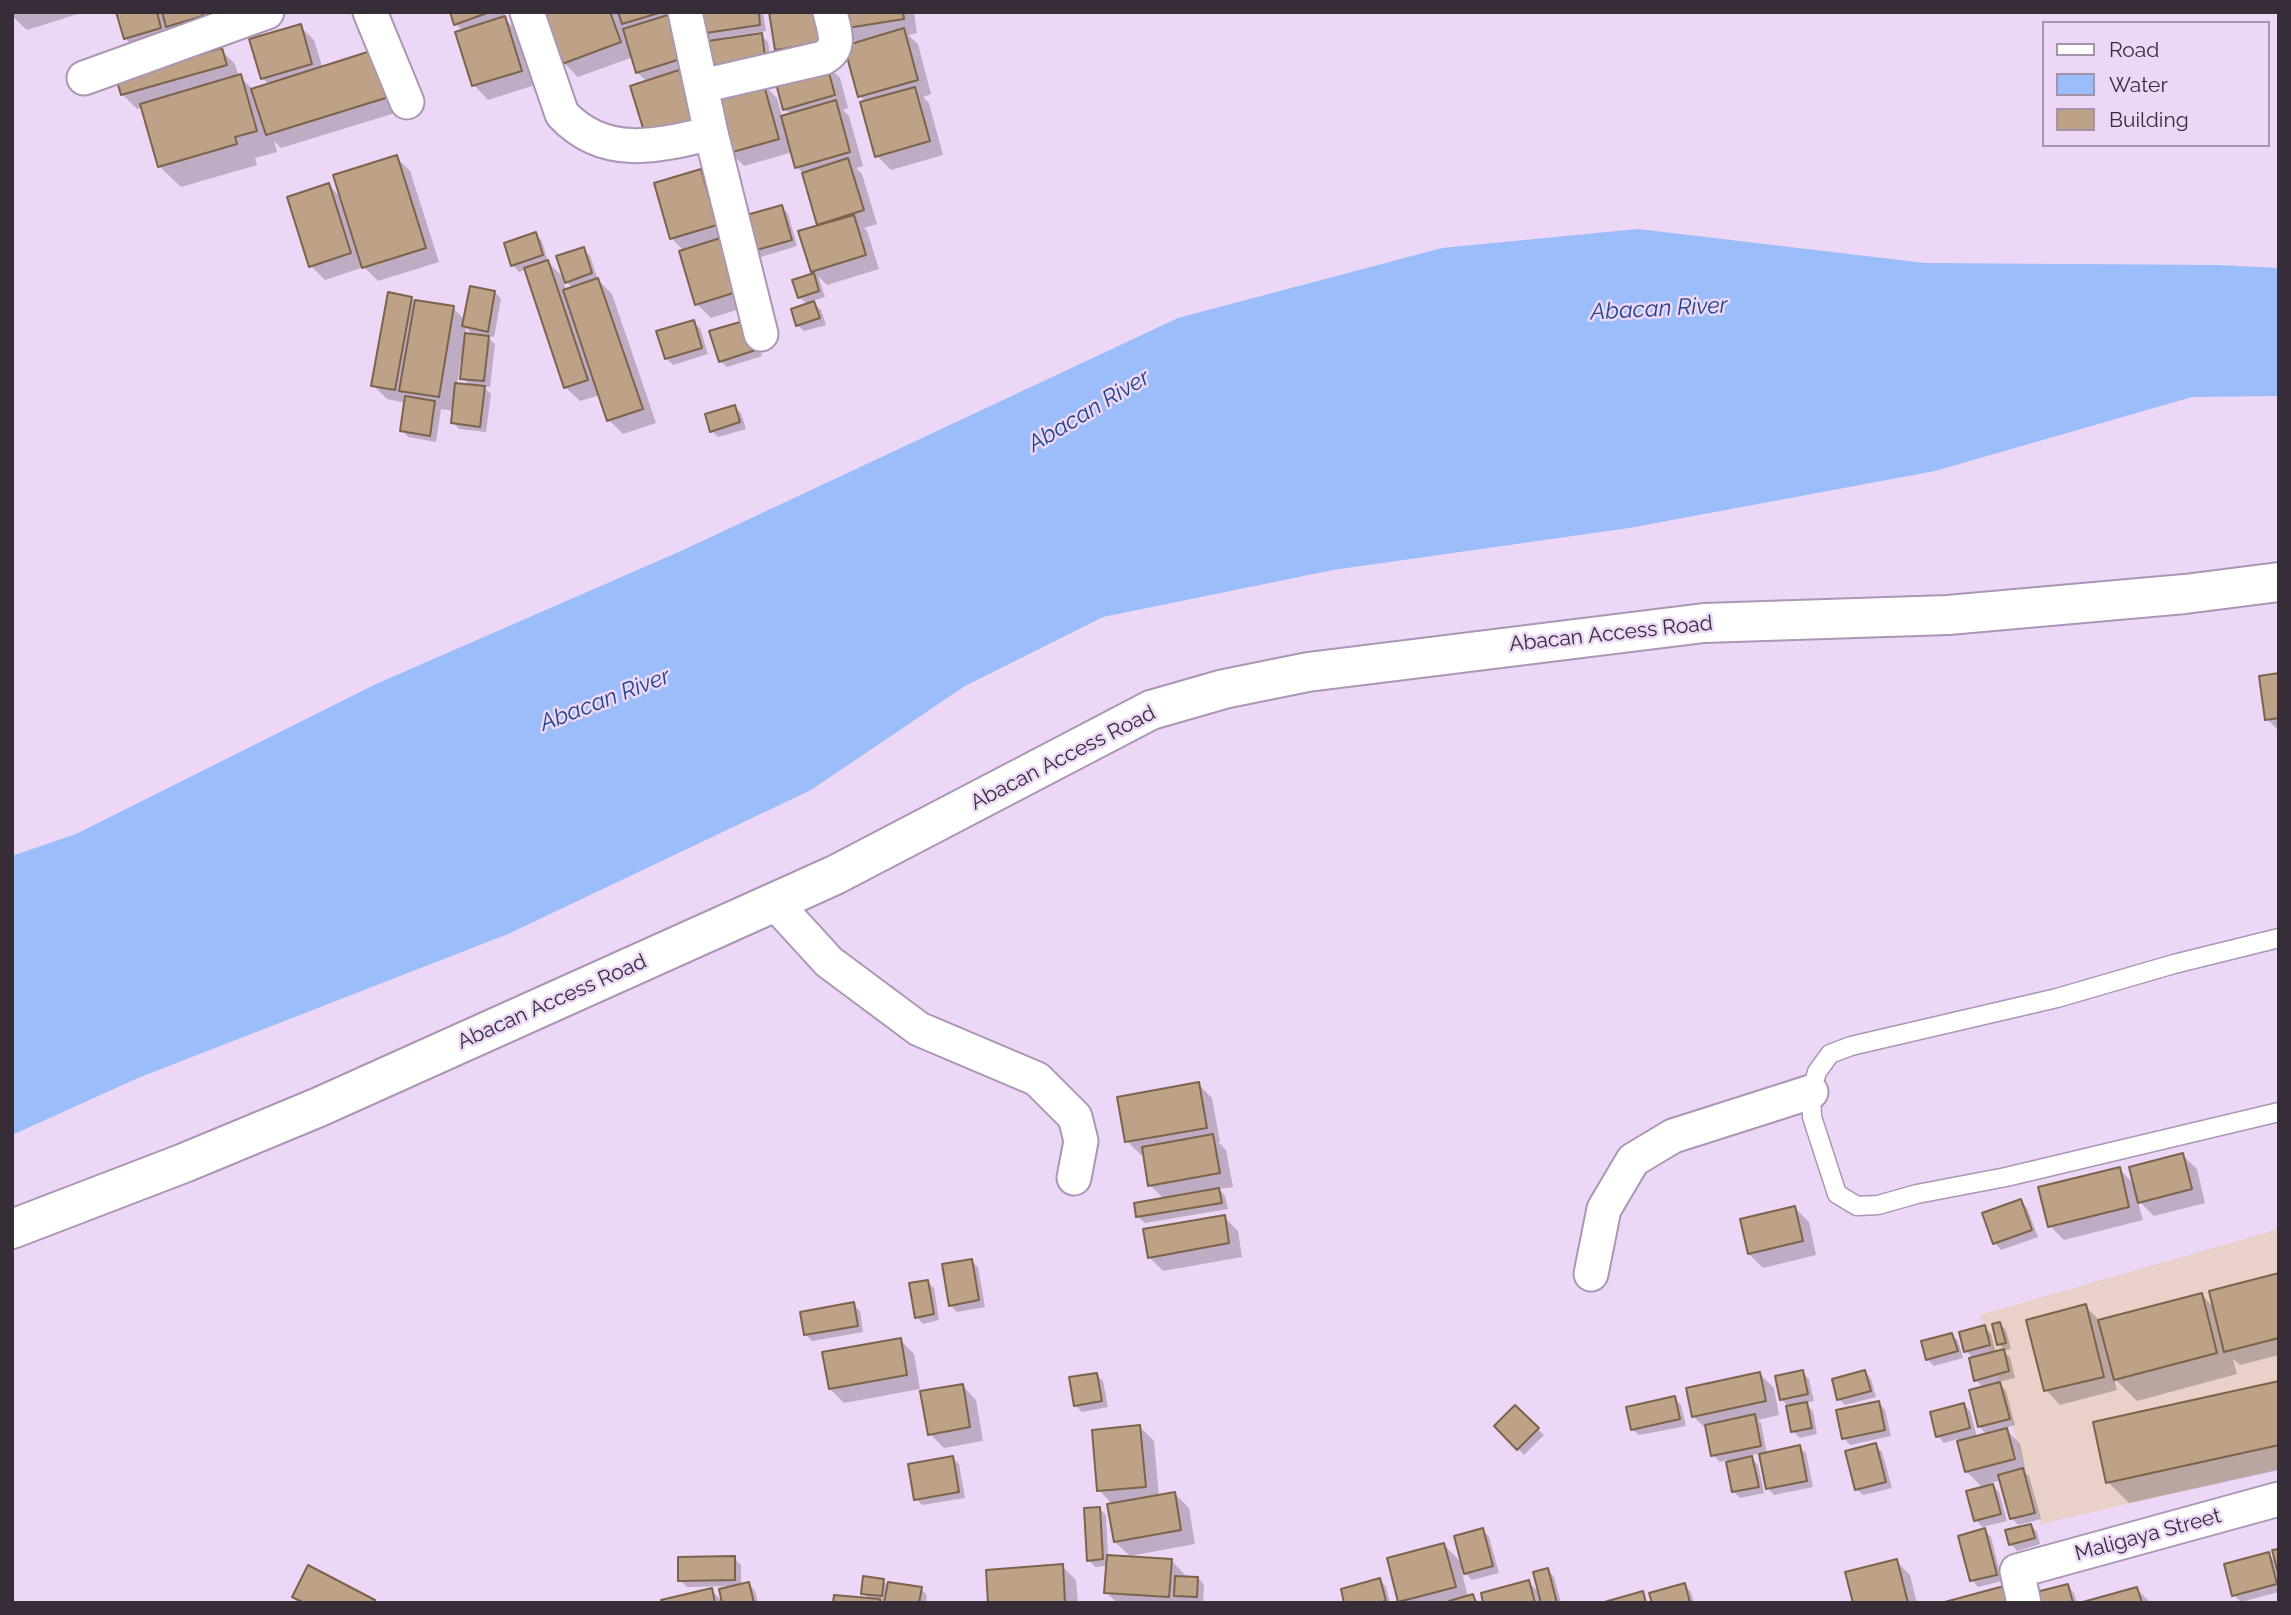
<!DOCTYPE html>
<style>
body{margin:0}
#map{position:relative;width:2291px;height:1615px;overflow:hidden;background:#edd7f6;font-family:Raleway,sans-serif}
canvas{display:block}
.frame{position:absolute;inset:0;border:14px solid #362d39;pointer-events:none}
.legend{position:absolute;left:2042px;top:21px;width:228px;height:126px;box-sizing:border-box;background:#edd7f6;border:2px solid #a493aa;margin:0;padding:9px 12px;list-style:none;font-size:21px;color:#362d39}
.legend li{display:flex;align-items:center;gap:14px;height:35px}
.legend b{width:35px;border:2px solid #a493aa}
</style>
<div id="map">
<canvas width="2291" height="1615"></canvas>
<div class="frame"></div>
<ul class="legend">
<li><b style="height:9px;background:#fff"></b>Road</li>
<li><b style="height:19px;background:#9bbdfa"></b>Water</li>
<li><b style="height:19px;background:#bda288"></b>Building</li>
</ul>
</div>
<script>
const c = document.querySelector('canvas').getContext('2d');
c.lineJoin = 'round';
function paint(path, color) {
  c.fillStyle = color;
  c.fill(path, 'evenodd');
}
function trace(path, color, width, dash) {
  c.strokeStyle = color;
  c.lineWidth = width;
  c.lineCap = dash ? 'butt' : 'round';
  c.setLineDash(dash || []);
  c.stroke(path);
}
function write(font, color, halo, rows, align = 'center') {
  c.font = font + ' Raleway,sans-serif';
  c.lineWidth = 5;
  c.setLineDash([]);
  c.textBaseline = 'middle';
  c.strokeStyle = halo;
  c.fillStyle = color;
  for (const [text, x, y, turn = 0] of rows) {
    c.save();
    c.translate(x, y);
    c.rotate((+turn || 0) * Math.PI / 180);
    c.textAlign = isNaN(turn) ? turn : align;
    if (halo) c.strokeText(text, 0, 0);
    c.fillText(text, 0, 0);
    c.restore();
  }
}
paint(new Path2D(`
 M2279 1229V1469L2041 1524 1980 1315Z`), '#e9d0c8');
paint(new Path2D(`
 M1638 229 1925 263 2218 265 2279 268V396L2192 397 1935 471 1629 528 1333 570 1103 617 965 686 811 790 508 934 138 1078 12 1135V856L76 834 376 684 681 551 1178 318 1442 248Z`), '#9bbdfa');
paint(new Path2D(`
 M12 12H84L27 30 12 16Z
 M118 12H258L139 52 125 38Z
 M452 12H503L506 20 518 32 535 85 488 100 474 85 463 31 456 24Z
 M545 12H677L693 86 647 82 637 72 633 57 578 77 564 63Z
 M698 12H763L766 31 726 37 727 40 761 35 768 42 771 64 720 72 713 65 710 39 708 40Z
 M840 12H914L917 33 908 35 918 44 931 94 923 97 929 103 943 155 891 170 877 156 866 102 860 96 858 44 842 28Z
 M300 26 314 40 323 69 377 51 405 110 281 148 274 141 277 152 255 158 257 165 181 187 159 166 143 107 137 109 122 94 221 50 235 64 239 77 254 90 270 85 262 78Z
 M826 64 840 78 848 108 843 110 849 116 863 166 856 168 862 174 877 224 864 228 867 231 879 269 827 285 818 276 825 297 812 301 821 310 826 325 804 331 797 325 808 305 799 297 794 281 816 274 813 271 819 227 804 174 797 167 793 152 744 166 730 152 763 84 777 98 782 117 791 115 785 109Z
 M396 157 410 171 439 262 378 281 364 267 325 280 311 266 329 185 342 199Z
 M701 171 715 186 756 304 711 318 697 304 684 251 671 238Z
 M782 207 788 214 797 246 761 257 754 250Z
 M535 234 542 241 548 262 566 280 583 249 590 256 598 280 612 294 656 423 623 434 609 420 600 395 580 401 565 387 526 269 519 272 513 265ZM562 278 573 288 566 290Z
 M495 292 501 299 494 337 486 336 495 344 490 387 482 386 491 394 486 432 459 429 453 422 454 411 441 409 436 442 408 437 402 430 406 403 387 399 373 385 411 298 416 302 453 308 465 320ZM466 328 474 336 465 335ZM461 359H464L462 378 471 386 457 385Z
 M693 322 700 328 708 354 673 365 666 358Z
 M753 328 762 356 727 367 720 361Z
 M734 407 741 413 746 429 718 437 712 431Z
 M2279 675V731L2267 719Z
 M1198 1084 1212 1098 1220 1142H1218L1226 1150 1233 1187 1219 1189 1225 1196 1228 1209 1145 1223 1138 1217 1164 1199 1150 1185 1145 1155H1141L1127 1141Z
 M2182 1155 2197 1169 2205 1203 2154 1216 2137 1199 2143 1220 2064 1240 2050 1226 2119 1169 2135 1185Z
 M2021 1201 2027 1208 2038 1237 2001 1250 1995 1243 1984 1215Z
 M1795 1208 1809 1222 1816 1255 1763 1268 1749 1254Z
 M1224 1217 1238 1231 1242 1257 1163 1271 1149 1257Z
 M971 1261 978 1267 985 1307 957 1312 950 1305Z
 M2279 1275V1355L2240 1365 2233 1359 2237 1374 2137 1401 2114 1378 2117 1390 2060 1405 2046 1390 2085 1306 2100 1321 2202 1295 2215 1309Z
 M927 1282 934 1288 939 1320 923 1324 917 1317Z
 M853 1304 860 1311 863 1332 812 1341 806 1335Z
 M2000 1324 2006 1330 2011 1349 2003 1351 2010 1357 2015 1378 1998 1382 2006 1391 2015 1425 2005 1428 2020 1444 2026 1473 2029 1476 2041 1519 2018 1525 2012 1518 2002 1480 1990 1483 1999 1492 2007 1521 1982 1527 1976 1520 1983 1488 1966 1471 1958 1439 1944 1443 1938 1436 1964 1405 1970 1411 1977 1437 1987 1435 1979 1426 1984 1388 1976 1380 1974 1359 1966 1351 1984 1327 1991 1334 1996 1353 2005 1350 1999 1344Z
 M1952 1335 1958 1341 1963 1358 1934 1366 1927 1359Z
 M900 1340 914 1354 920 1389 844 1403 830 1389Z
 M1802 1372 1809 1379 1814 1401 1805 1403 1813 1411 1817 1434 1800 1438 1793 1431 1790 1408 1782 1400Z
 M1865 1372 1871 1379 1876 1397 1845 1405 1839 1399Z
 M1760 1374 1774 1388 1779 1415 1758 1420 1761 1423 1767 1454 1799 1447 1806 1453 1813 1487 1774 1495 1768 1488 1761 1453 1749 1456 1758 1465 1764 1493 1740 1498 1733 1491 1727 1460 1720 1462 1713 1455 1708 1431 1693 1416Z
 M1096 1375 1103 1381 1108 1407 1082 1412 1075 1405Z
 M2279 1383V1470L2129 1503 2108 1482Z
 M962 1385 976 1400 983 1441 944 1448 930 1434Z
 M1674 1398 1681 1405 1686 1426 1639 1435 1632 1429Z
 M1879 1403 1885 1410 1891 1436 1850 1445 1844 1438Z
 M1515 1407 1544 1435 1524 1455 1496 1426Z
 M1140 1427 1154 1441 1159 1497 1175 1494 1189 1508 1195 1544 1130 1556 1115 1542 1113 1505 1099 1490Z
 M1875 1445 1882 1452 1892 1488 1863 1495 1857 1489Z
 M952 1458 959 1464 965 1498 922 1505 916 1499Z
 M1099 1509 1106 1515 1108 1556 1171 1560 1185 1575V1578H1198L1204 1585 1203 1603H1117L1106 1592 1108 1566 1095 1567 1089 1560Z
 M2031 1526 2037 1532 2040 1544 2017 1551 2011 1544Z
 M1483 1530 1489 1537 1499 1573 1472 1580 1461 1569 1468 1597 1473 1596 1479 1603 1400 1601 1444 1545 1462 1563Z
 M1984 1530 1991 1537 2002 1581 1978 1587 1972 1580Z
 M2279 1550V1592L2241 1602 2234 1595 2268 1554 2277 1563Z
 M734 1558 741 1565V1586L749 1584 755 1591 758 1603H664L711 1590 723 1602 729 1586 687 1587 680 1580Z
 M1896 1561 1910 1575 1917 1603H1855Z
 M1062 1566 1076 1580 1078 1603H990Z
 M1548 1570 1554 1577 1561 1603H1485L1529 1582 1540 1594Z
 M1380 1580 1386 1587 1390 1603H1346Z
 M883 1581 889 1586 921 1589 927 1595 926 1603H835L869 1600 863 1593Z
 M1684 1585 1691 1592 1694 1603H1654Z
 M2068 1586 2074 1593 2077 1603H2041Z
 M2137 1589 2151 1603H2085Z`), '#0003');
const building = new Path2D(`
 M116 12H157L161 28 124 39Z
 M162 12H202L203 16 166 27Z
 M450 12H490L454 25Z
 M543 12H610L621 42 562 64Z
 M618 12H662L622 24Z
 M696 12H759L760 25 699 34Z
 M769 12H823L827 42 775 50Z
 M838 12H903L904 19 841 29Z
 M674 13 687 57 636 73 623 29Z
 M505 16 522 71 472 86 455 32Z
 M301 24 312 64 261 79 249 39Z
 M904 28 918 80 858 97 844 46Z
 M762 33 765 57 712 66 708 41Z
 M222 48 227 65 121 95 116 78Z
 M377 49 392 96 266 135 251 89Z
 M826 62 835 95 783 110 774 76Z
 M679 70 697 125 647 141 630 86Z
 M241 74 257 131 235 137 237 144 158 167 140 104Z
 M763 82 779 139 729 153 713 97Z
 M915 87 930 141 875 157 860 102Z
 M836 100 850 152 795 168 781 116Z
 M397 155 426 248 362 268 333 175Z
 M848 158 864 210 817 225 802 173Z
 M701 169 717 225 670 239 654 183Z
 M329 183 351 253 309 267 287 197Z
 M782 205 792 240 753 251 743 216Z
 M854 215 866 255 811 272 798 231Z
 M536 232 543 255 511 266 504 243Z
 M727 236 743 290 695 305 679 251Z
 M584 247 592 273 565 283 556 256Z
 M548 260 588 380 564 388 524 268Z
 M814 273 819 291 798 298 792 280Z
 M598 278 643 409 607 421 563 290Z
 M470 286 495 291 488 332 462 326Z
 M388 292 412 297 395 390 371 386Z
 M415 300 454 306 439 397 399 391Z
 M814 301 820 318 796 326 791 309Z
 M694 320 702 348 665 359 656 331Z
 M747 320 756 350 719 362 709 331Z
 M465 333 489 336 484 381 460 379Z
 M455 383 485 386 480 427 451 423Z
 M405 396 435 401 430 436 400 431Z
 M735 405 740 422 710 432 705 414Z
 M2279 673V718L2265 720 2259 676Z
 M1199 1082 1207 1128 1125 1142 1117 1097Z
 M1213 1134 1220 1173 1148 1186 1142 1147Z
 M2183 1153 2192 1189 2138 1203 2129 1167Z
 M2120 1167 2129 1207 2048 1227 2038 1187Z
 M1219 1188 1222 1203 1136 1217 1134 1203Z
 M2021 1199 2032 1230 1993 1244 1982 1213Z
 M1795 1206 1803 1241 1748 1254 1740 1219Z
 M1225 1215 1229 1243 1148 1258 1143 1229Z
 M972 1259 979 1300 949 1306 942 1264Z
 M2279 1273V1338L2224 1352 2209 1291Z
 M928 1280 934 1314 915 1318 909 1283Z
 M2202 1293 2217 1353 2114 1380 2098 1320Z
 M854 1302 858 1326 804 1335 800 1312Z
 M2086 1304 2104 1377 2044 1391 2026 1320Z
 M2000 1322 2006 1343 1997 1345 1992 1324Z
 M1985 1325 1990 1345 1964 1352 1959 1332Z
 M1952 1333 1958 1351 1926 1360 1921 1341Z
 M901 1338 907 1375 829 1389 822 1352Z
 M2004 1349 2009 1371 1974 1381 1969 1358Z
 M1803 1370 1808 1394 1780 1400 1775 1376Z
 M1865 1370 1871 1391 1837 1400 1832 1379Z
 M1760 1372 1766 1401 1692 1417 1686 1388Z
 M1097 1373 1102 1401 1074 1406 1069 1377Z
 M2279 1381V1445L2106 1483 2093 1422Z
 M2000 1382 2010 1419 1978 1427 1969 1390Z
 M963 1384 970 1427 928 1435 920 1391Z
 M1675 1396 1680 1419 1631 1430 1626 1407Z
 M1879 1401 1885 1430 1842 1439 1836 1410Z
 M1807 1402 1812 1428 1791 1432 1786 1406Z
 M1964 1403 1970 1428 1936 1437 1930 1412Z
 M1515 1405 1539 1428 1517 1450 1494 1426Z
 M1755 1414 1761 1446 1711 1456 1705 1425Z
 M1140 1425 1146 1487 1097 1491 1092 1430Z
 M2007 1428 2015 1459 1965 1472 1957 1441Z
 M1876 1443 1886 1482 1855 1490 1845 1451Z
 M1800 1445 1807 1481 1766 1489 1759 1454Z
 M953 1456 959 1492 914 1500 908 1464Z
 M1752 1456 1759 1487 1732 1492 1726 1462Z
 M2023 1468 2035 1513 2010 1519 1998 1475Z
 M1993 1484 2001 1514 1974 1521 1966 1491Z
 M1175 1492 1181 1530 1114 1542 1107 1504Z
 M1100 1507 1103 1559 1087 1561 1084 1508Z
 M2031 1524 2035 1538 2009 1545 2005 1530Z
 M1483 1528 1493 1566 1464 1574 1454 1536Z
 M1985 1528 1997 1575 1970 1581 1958 1536Z
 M1444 1543 1456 1587 1398 1602 1387 1558Z
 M2279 1549V1577L2272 1550Z
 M2269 1552 2277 1584 2232 1596 2224 1564Z
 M1107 1555 1172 1559 1169 1597 1104 1593Z
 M735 1556V1580L678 1581V1557Z
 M1897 1559 1908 1603H1853L1845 1572Z
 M1063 1564 1065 1603H988L986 1570Z
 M308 1565 375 1600 374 1603H304L292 1597Z
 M1548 1568 1557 1603H1541L1533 1572Z
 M863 1576 884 1579 882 1596 861 1594Z
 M1175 1576 1198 1577 1197 1597 1174 1596Z
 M1380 1578 1386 1601 1378 1603H1344L1341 1589Z
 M1529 1580 1535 1603H1483L1481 1593Z
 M749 1582 754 1603H722L719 1589Z
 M888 1582 922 1587 919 1603H884Z
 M1685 1583 1690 1603H1652L1649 1593Z
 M2068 1584 2073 1603H2039L2036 1592Z
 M2004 1586 2008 1603H1941Z
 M2137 1587 2142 1603H2079Z
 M712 1588 715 1603H662L661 1600Z
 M1643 1591 1646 1603H1601Z
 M1473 1594 1476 1603H1449V1601Z
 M834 1595 880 1599V1603H833Z`);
paint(building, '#bda288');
trace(building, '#7c634b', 2);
const lane = new Path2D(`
 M2279 938 2174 964 2057 998 1851 1046 1830 1054 1817 1072 1811 1092 1812 1117 1837 1194 1857 1206 1878 1205 1917 1194 2006 1177 2279 1112`);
const street = new Path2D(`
 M370 12 407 102
 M527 12 562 114C605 160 658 146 711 133
 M685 12 711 133 761 334
 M84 78 267 12
 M702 86 823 58C843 47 834 31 830 12
 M775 903 829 962 919 1029 1037 1079 1075 1117 1081 1141 1074 1178
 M1591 1274 1604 1209 1633 1160 1673 1136 1811 1092
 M2024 1603 2017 1571 2279 1499`);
const secondary = new Path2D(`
 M12 1229 184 1163 319 1107 835 875 1151 710 1224 689 1308 672 1704 623 1948 615 2185 594 2279 582`);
trace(lane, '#ab96b3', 21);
trace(street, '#ab96b3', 37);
trace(secondary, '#ab96b3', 42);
trace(lane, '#fff', 18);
trace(street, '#fff', 33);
trace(secondary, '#fff', 38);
write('21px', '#362d39', '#edd7f6', [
 ["Abacan Access Road",1611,634,-6],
 ["Abacan Access Road",1063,758,-27],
 ["Abacan Access Road",552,1002,-24],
 ["Maligaya Street",2148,1535,-15]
]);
write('italic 23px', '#1f4389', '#edd7f6', [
 ["Abacan River",1659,309,-3],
 ["Abacan River",1089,411,-31],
 ["Abacan River",605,700,-21]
]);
</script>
